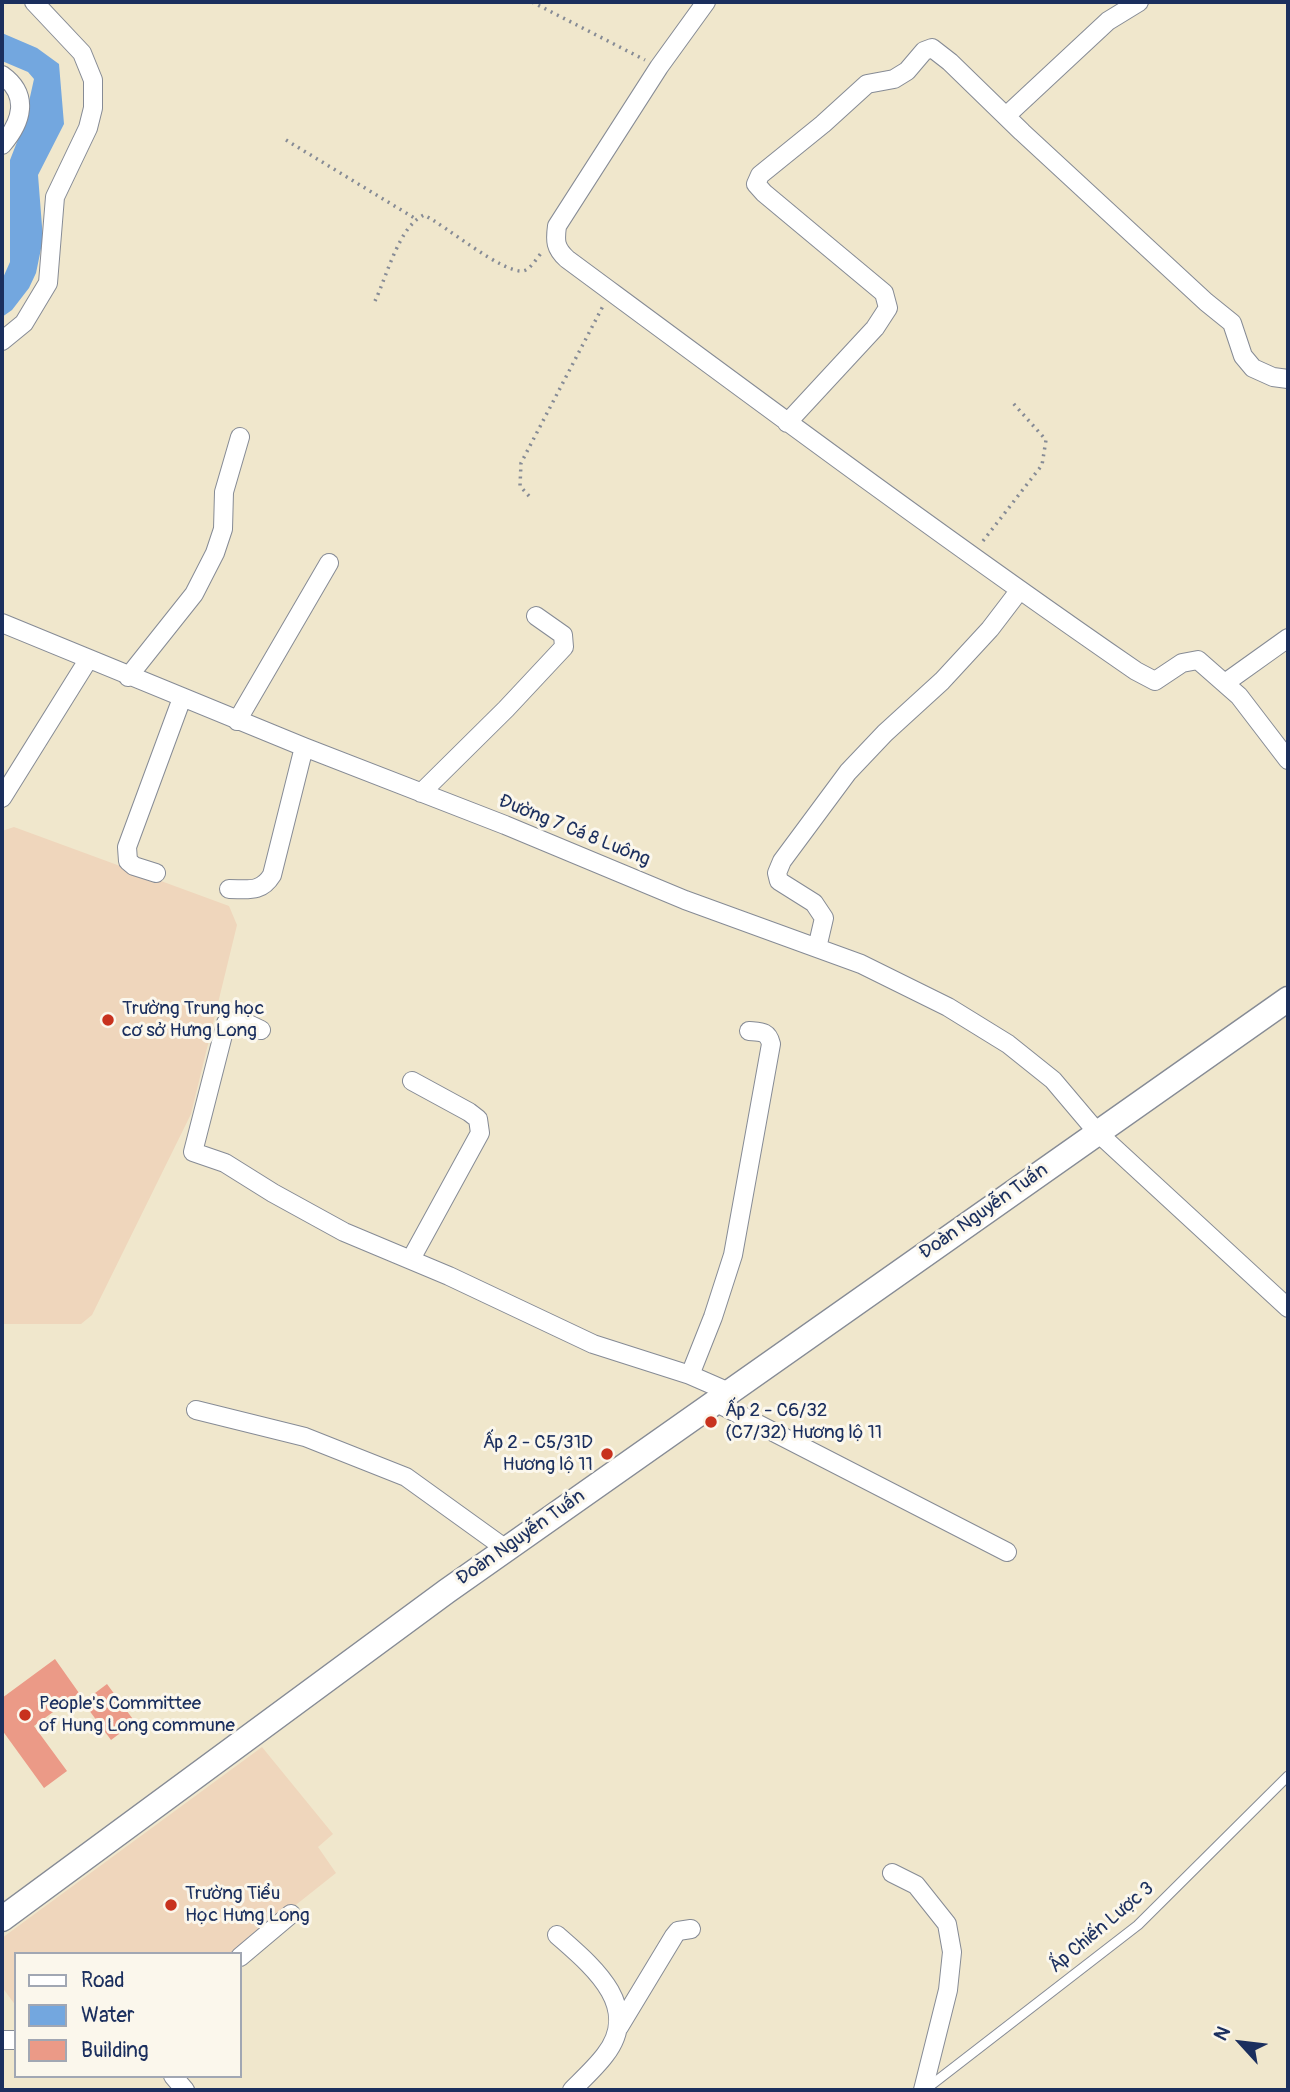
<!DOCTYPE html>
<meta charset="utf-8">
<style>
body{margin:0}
#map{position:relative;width:1290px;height:2092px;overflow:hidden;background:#f0e7cc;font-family:Pangolin,sans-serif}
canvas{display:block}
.frame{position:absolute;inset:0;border:4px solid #1b2f5e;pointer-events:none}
.legend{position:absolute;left:14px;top:1952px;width:228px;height:126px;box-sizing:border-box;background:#fbf7ec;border:2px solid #a1a7b3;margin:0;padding:9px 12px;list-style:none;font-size:21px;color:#1b2f5e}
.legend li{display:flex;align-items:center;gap:14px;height:35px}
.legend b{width:35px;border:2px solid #a1a7b3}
.north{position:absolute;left:1206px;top:2008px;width:70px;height:70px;-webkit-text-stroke:5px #fbf7ec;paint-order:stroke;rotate:297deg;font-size:19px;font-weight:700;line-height:28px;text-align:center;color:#1b2f5e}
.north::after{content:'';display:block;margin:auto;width:24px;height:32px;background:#1b2f5e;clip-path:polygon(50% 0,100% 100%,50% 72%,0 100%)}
</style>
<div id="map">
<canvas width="1290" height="2092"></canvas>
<div class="frame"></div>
<ul class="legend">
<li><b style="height:9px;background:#fff"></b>Road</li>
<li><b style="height:19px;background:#73a7df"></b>Water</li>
<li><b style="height:19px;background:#eb9a87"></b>Building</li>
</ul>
<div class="north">N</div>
</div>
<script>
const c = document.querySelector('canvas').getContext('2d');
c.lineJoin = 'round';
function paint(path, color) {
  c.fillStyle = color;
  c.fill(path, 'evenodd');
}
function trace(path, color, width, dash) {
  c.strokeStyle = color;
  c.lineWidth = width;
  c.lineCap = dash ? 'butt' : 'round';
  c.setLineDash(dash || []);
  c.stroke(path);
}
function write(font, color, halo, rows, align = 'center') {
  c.font = font + ' Pangolin,sans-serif';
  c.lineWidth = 6;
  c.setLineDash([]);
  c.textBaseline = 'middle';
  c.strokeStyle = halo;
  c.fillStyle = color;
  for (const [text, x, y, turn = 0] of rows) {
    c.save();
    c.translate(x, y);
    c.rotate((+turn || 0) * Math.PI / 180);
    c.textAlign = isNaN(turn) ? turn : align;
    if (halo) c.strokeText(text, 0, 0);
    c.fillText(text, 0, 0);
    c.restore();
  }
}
paint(new Path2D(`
 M14 827 229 906 237 925 191 1114 92 1315 81 1324H2V831Z
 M262 1747 333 1834 318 1847 336 1873 234 1954H16V2006L2 1987V1938Z`), '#efd6bc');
paint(new Path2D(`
 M2 33 37 48 59 64 64 124 38 175 43 239 36 273 29 288 12 310 2 317V280L10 262V160L24 124 34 79 28 72 2 61Z`), '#73a7df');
paint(new Path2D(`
 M55 1659 79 1693 34 1726 67 1771 44 1788 2 1730V1698Z
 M107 1684 135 1722 111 1740 83 1702Z`), '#eb9a87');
const service = new Path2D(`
 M926 2089 1138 1925 1288 1776`);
const minor = new Path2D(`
 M706 2 659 67 557 226C555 241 555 248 567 259 755 398 943 538 1136 671L1155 681 1182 663 1198 660 1239 696 1288 760
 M2 75C30 95 22 122 2 145
 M1006 116 1108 21 1139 2
 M2 341 24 323 48 283 55 197 88 128 93 108V80L82 53 34 2
 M787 423 875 328 888 308 884 293 764 193 756 184 760 175 823 124 867 84 894 79 907 71 924 51 932 48 950 62 1022 132 1206 302 1232 323 1243 356 1253 368 1273 377 1288 379
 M2 623 304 747 505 825 685 900 861 964 948 1007 1008 1044 1053 1080 1097 1132 1288 1308
 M128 677 194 594 215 553 223 529 224 492 240 437
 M1225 683 1288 638
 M237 721 329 563
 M421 793 506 709 564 647 563 635 536 616
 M2 798 88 660
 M156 873 134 866 128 861 127 847 182 698
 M229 889C248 889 261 893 272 875L304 747
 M817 948 824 918 814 903 779 881 777 873 782 861 848 772 885 733 942 681 990 629 1019 591
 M261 1030 240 1020 226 1023 193 1152 225 1163 273 1193 344 1232 449 1276 593 1344 690 1375 729 1392
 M411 1259 480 1133 478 1119 469 1112 412 1081
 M690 1375 713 1317 733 1255 771 1044C768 1031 761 1032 749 1031
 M715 1402 1007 1552
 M196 1410 305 1437 406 1477 506 1549
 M892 1873 916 1885 947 1924 952 1952 948 1990 923 2090
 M557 1935C591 1965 643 2006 605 2055 596 2067 583 2079 572 2090
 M240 1957 291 1914
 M619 2027 674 1936 678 1931 691 1929
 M2 2040H16
 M173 2076 185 2090`);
const secondary = new Path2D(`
 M2 1919 447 1591 1288 999`);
trace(service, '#868b95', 11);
trace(minor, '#868b95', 20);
trace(secondary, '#868b95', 27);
trace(new Path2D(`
 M532 2 645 60
 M286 140 416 219
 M375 301C387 276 399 226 424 215 446 226 502 273 523 271 530 270 537 258 542 252
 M529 496 520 486 521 463 603 306
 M983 541 1042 465 1046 440 1013 403`), '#868b95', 3.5, [2, 5]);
trace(service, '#fff', 9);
trace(minor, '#fff', 18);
trace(secondary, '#fff', 24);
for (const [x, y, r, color] of [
 [108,1020,7,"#c8321e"],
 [711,1422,7,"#c8321e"],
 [607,1454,7,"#c8321e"],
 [25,1715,7,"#c8321e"],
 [171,1905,7,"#c8321e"]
]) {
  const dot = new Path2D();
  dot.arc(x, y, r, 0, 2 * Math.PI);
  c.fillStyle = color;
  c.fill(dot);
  trace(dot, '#fbf7ec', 2.5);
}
write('19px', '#1b2f5e', '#fbf7ec', [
 ["Đường 7 Cá 8 Luông",574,831,22],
 ["Đoàn Nguyễn Tuấn",984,1212,-35],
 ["Đoàn Nguyễn Tuấn",521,1538,-35],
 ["Ấp Chiến Lược 3",1102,1928,-40]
]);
write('19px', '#1b2f5e', '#fbf7ec', [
 ["Trường Trung học",122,1009],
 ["cơ sở Hưng Long",122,1031],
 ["Ấp 2 - C6/32",725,1411],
 ["(C7/32) Hương lộ 11",725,1433],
 ["Ấp 2 - C5/31D",593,1443,"right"],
 ["Hương lộ 11",593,1465,"right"],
 ["People's Committee",39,1704],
 ["of Hung Long commune",39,1726],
 ["Trường Tiểu",185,1894],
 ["Học Hưng Long",185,1916]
], 'left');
</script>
